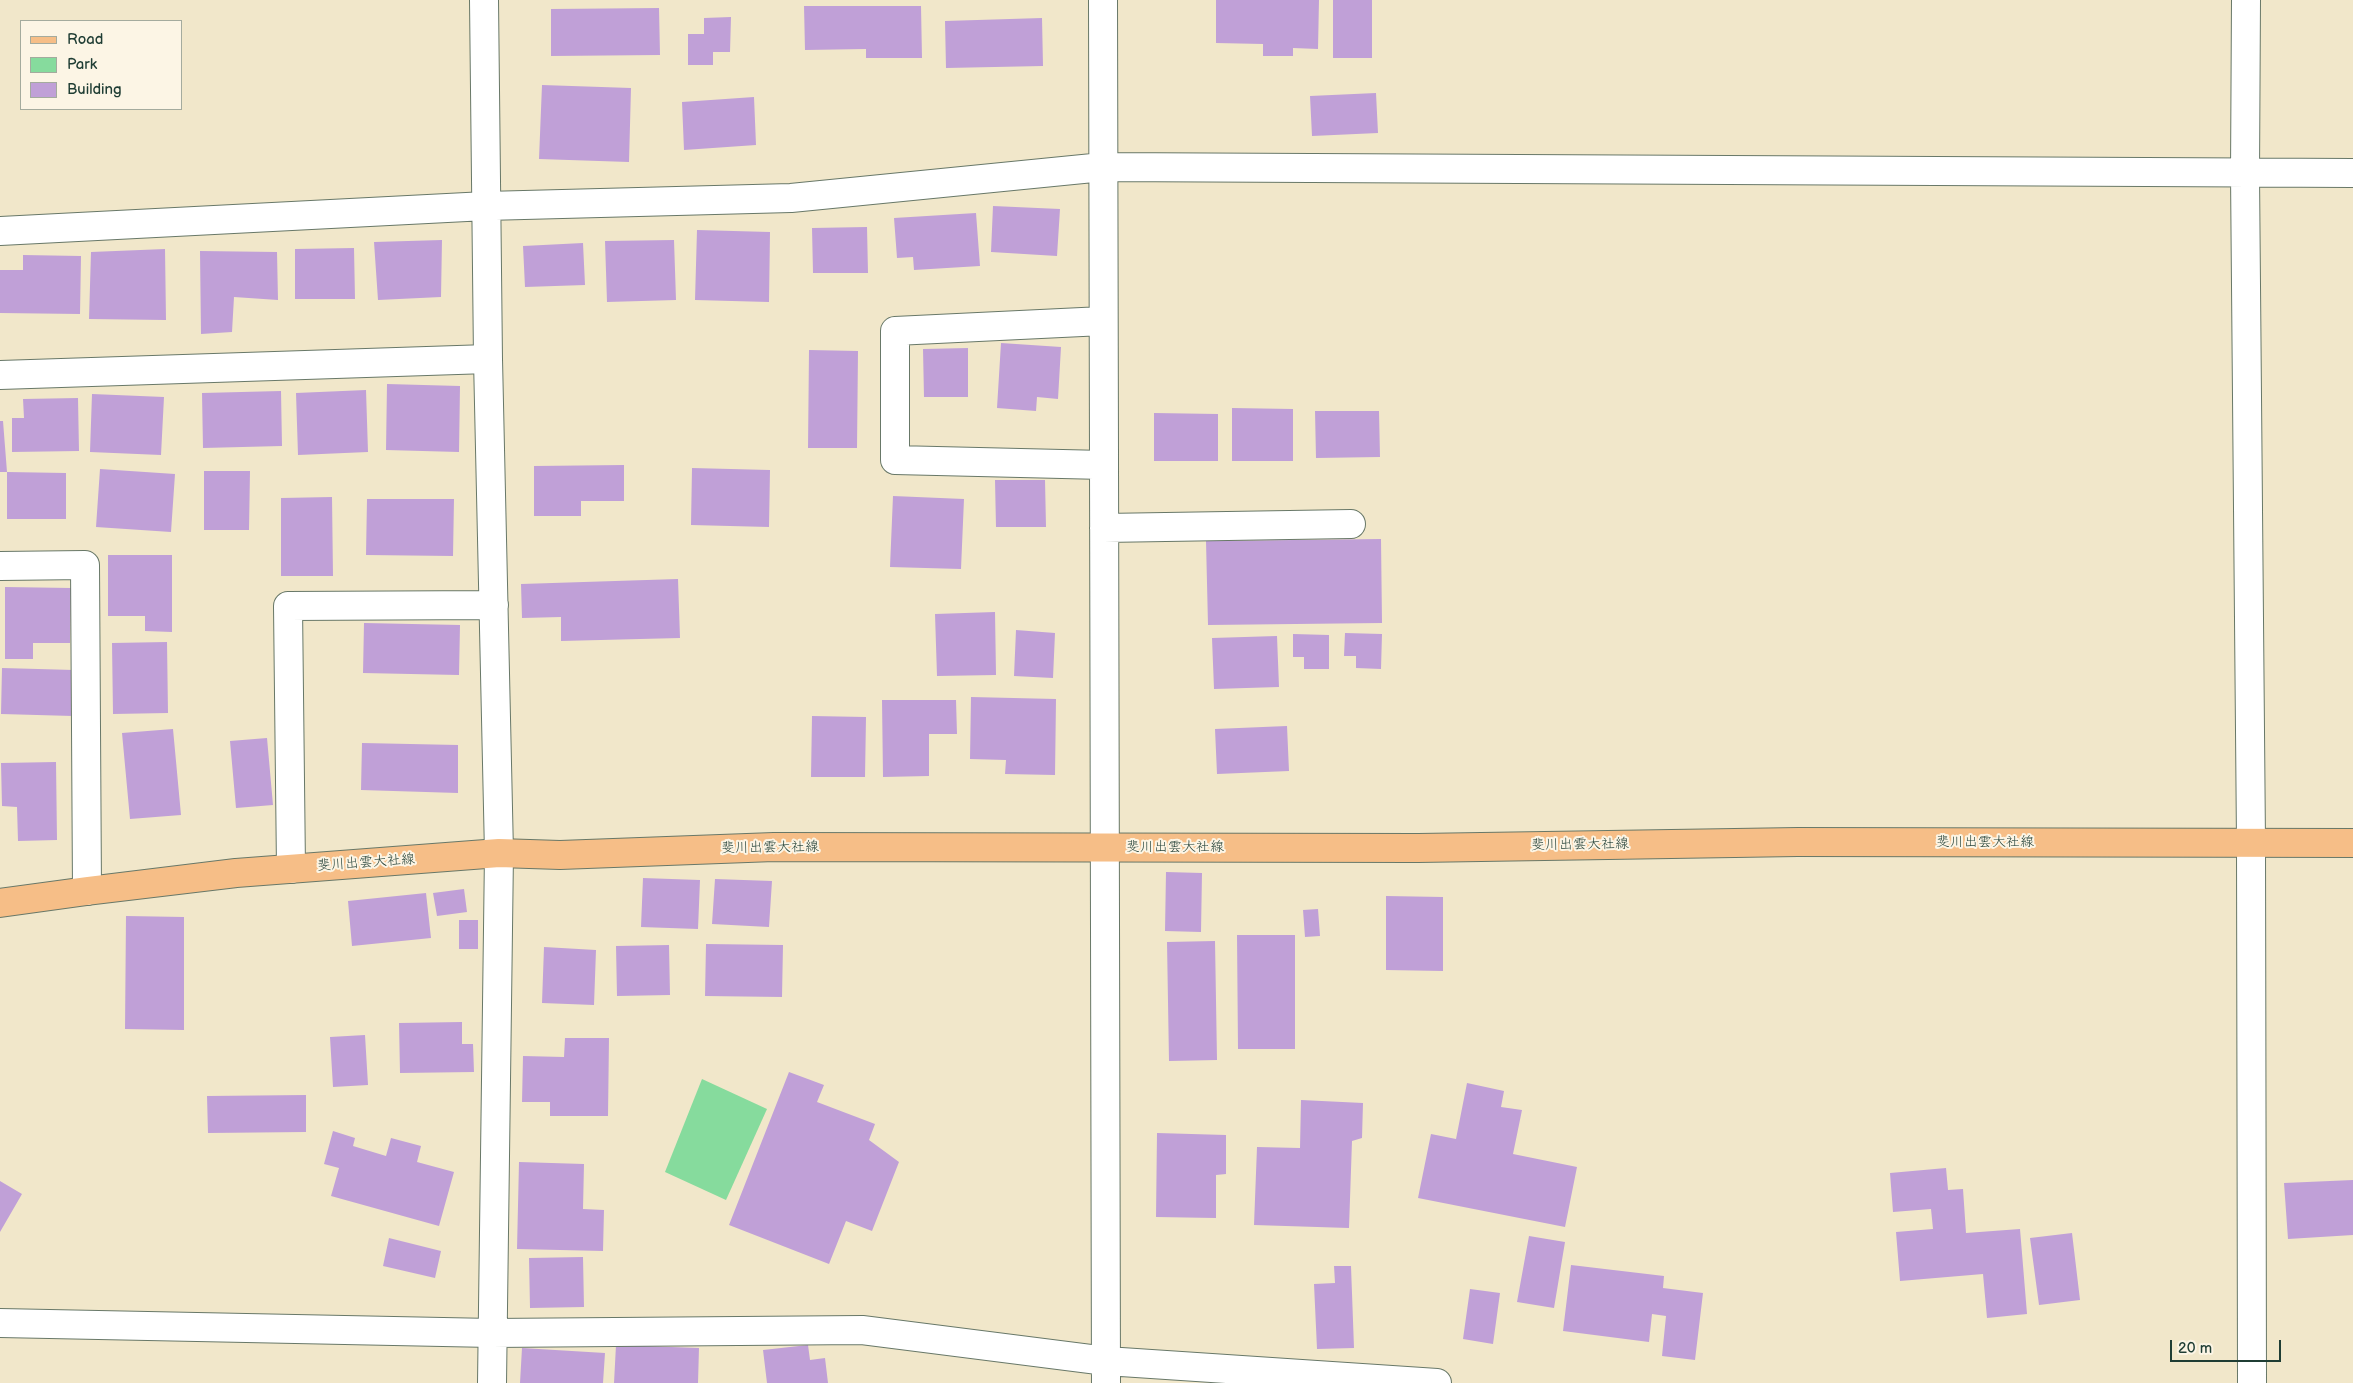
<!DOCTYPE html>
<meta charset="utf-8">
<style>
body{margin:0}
#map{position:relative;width:2353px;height:1383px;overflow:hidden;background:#f1e7ca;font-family:"Balsamiq Sans",sans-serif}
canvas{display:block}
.legend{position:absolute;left:20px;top:20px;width:162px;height:90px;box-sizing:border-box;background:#fcf5e5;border:1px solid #a4ab9e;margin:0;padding:6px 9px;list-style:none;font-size:15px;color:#1f3d34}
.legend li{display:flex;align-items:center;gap:10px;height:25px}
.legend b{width:25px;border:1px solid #a4ab9e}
.scale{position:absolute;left:2170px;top:1340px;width:111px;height:22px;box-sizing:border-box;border:2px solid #1f3d34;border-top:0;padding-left:6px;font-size:15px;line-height:18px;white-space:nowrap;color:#1f3d34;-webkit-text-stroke:4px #fcf5e5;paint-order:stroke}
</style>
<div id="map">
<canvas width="2353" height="1383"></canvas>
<ul class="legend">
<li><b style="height:6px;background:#f6be87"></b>Road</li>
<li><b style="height:14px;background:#86db9d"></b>Park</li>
<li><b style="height:14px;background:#c0a0d7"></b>Building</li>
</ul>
<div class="scale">20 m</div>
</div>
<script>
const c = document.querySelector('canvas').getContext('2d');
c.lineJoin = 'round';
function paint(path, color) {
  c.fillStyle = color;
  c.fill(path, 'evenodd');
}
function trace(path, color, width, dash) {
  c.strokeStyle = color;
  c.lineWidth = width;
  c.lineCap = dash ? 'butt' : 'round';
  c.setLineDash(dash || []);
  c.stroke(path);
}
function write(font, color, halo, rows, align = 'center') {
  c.font = font + ' "Balsamiq Sans","Klee One",sans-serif';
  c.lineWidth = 4;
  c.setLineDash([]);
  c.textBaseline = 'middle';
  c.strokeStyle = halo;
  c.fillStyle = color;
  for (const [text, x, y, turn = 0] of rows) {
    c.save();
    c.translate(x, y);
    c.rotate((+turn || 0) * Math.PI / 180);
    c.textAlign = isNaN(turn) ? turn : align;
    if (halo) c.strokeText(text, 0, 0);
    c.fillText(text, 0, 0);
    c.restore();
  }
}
paint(new Path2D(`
 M702 1079 767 1109 726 1200 665 1172Z`), '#86db9d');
paint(new Path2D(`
 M1216 0H1319L1318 49 1293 48V56H1263V44L1216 43Z
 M1333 0H1372V58H1333Z
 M804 6H921L922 58H866V49L805 50Z
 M659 8 660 55 551 56V9Z
 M731 17 730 52H713V65H688V34H704V18Z
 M1042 18 1043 66 946 68 945 21Z
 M542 85 631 88 629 162 539 159Z
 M1376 93 1378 133 1312 136 1310 96Z
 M754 97 756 145 684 150 682 102Z
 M993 206 1060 209 1057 256 991 252Z
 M976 213 980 266 914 270 913 257 897 258 894 218Z
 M867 227 868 273H813L812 228Z
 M697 230 770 232 769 302 695 300Z
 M442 240 441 297 378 300 374 242Z
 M674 240 676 300 607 302 605 241Z
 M583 243 585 285 525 287 523 246Z
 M354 248 355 299H295V249Z
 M165 249 166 320 89 319 91 252Z
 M200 251 277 252 278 300 234 297 232 332 201 334Z
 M23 255 81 256 80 314 0 313V270H23Z
 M1001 343 1061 347 1058 399 1037 397 1036 411 997 408Z
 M968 348V397H924L923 349Z
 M809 350 858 351 857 448H808Z
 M387 384 460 386 459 452 386 450Z
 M366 390 368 452 298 455 296 393Z
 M281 391 282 446 203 448 202 393Z
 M92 394 164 397 161 455 90 452Z
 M78 398 79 451 12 452V418H24L23 399Z
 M1232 408 1293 409V461H1232Z
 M1315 411H1379L1380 457 1316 458Z
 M1154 413 1218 414V461H1154Z
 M0 421H3L7 472H0Z
 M624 465V501H581V516H534V466Z
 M692 468 770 470 769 527 691 525Z
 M100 469 175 474 171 532 96 527Z
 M204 471H250L249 530H204Z
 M7 472 66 473V519H7Z
 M995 480H1045L1046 527H996Z
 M893 496 964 499 961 569 890 567Z
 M332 497 333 576H281V498Z
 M367 499H454L453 556 366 555Z
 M1381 539 1382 623 1208 625 1206 541Z
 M108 555H172V632L145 631V616H108Z
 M678 579 680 638 561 641V617L522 618 521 584Z
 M5 587 71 588 70 643H33V659H5Z
 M995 612 996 675 937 676 935 614Z
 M364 623 460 625 459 675 363 673Z
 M1016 630 1055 633 1053 678 1014 676Z
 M1345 633 1382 634 1381 669 1356 668V656H1344Z
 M1293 634 1329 635V669H1304V657H1293Z
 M1277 636 1279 687 1214 689 1212 638Z
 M167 642 168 713 113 714 112 643Z
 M2 668 74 670 73 716 1 714Z
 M971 697 1056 699 1055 775 1005 774 1006 760 970 759Z
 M882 700H956L957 734H929V776L883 777Z
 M812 716 866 717 865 777H811Z
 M1287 726 1289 771 1217 774 1215 729Z
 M173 729 181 815 130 819 122 733Z
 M267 738 273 805 236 808 230 741Z
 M362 743 458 745V793L361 790Z
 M56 762 57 840 18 841 17 807 2 806 1 763Z
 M1166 872 1202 873 1201 932 1165 931Z
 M643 878 700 880 698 929 641 927Z
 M715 879 772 881 769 927 712 924Z
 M464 889 467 912 437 916 433 893Z
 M426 893 431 938 352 946 348 901Z
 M1386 896 1443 897V971L1386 970Z
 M1318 909 1320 936 1305 937 1303 910Z
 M126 916 184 917V1030L125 1029Z
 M459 920H478V949H459Z
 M1237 935H1295V1049H1238Z
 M1215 941 1217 1060 1169 1061 1167 942Z
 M706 944 783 945 782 997 705 996Z
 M669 945 670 995 617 996 616 946Z
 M544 947 596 950 594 1005 542 1003Z
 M462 1022V1044H473L474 1072 400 1073 399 1023Z
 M365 1035 368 1085 333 1087 330 1037Z
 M565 1038H609L608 1116H550V1102H522L523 1056 564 1057Z
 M789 1072 824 1085 817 1102 875 1124 869 1140 899 1162 872 1231 846 1221 829 1264 729 1225Z
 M1467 1083 1504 1091 1501 1107 1522 1110 1513 1154 1577 1167 1565 1227 1418 1198 1431 1134 1456 1139Z
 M306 1095V1132L208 1133 207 1096Z
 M1301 1100 1363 1103 1362 1138 1352 1141 1349 1228 1254 1225 1257 1147 1300 1148Z
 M333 1131 355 1138 353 1146 386 1156 391 1138 421 1146 417 1162 454 1172 439 1226 331 1196 339 1168 324 1164Z
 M1157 1133 1226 1135V1174L1216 1175V1218L1156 1217Z
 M519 1162 584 1164 583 1209 604 1210 603 1251 517 1249Z
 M1946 1168 1948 1190 1963 1189 1966 1233 2020 1229 2027 1314 1987 1318 1983 1274 1900 1281 1896 1232 1933 1229 1931 1209 1893 1212 1890 1173Z
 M2353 1180V1235L2288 1239 2284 1183Z
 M0 1181 22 1194 0 1232Z
 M2072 1233 2080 1300 2039 1305 2030 1238Z
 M1529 1236 1565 1242 1554 1308 1517 1302Z
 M389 1238 441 1251 435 1278 383 1266Z
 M583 1257 584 1307 530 1308 529 1258Z
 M1571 1265 1664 1276 1663 1288 1703 1293 1695 1360 1662 1356 1666 1316 1652 1314 1649 1342 1563 1331Z
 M1334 1266H1351L1354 1348 1317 1349 1314 1284 1335 1283Z
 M1470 1289 1500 1293 1493 1344 1463 1339Z
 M616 1345 699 1348 698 1383H614Z
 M808 1345 810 1360 825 1358 828 1383H767L763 1350Z
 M522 1348 605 1353 603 1383H520Z`), '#c0a0d7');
const minor = new Path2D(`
 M484 0 488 359 499 853 492 1383
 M1103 0 1106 1383
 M2246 0 2245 174 2251 842 2252 1383
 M0 231 486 206 791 198 1103 167 2353 173
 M1103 321 895 331V460L1104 465
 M0 375 488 359
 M1104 528 1351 524
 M0 566 85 565 87 891
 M291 869 288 606 494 605
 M0 1323 492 1333 862 1330 1106 1361 1437 1383`);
const major = new Path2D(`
 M0 903 87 891 236 873 499 853 560 855 774 847 1418 848 1798 842 2353 843`);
trace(minor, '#687868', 30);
trace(major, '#687868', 30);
trace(minor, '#fff', 28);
trace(major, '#f6be87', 28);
write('14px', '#1f3d34', '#fcf5e5', [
 ["斐川出雲大社線",1985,842],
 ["斐川出雲大社線",1580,845,-1],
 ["斐川出雲大社線",1175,847],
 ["斐川出雲大社線",770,848,-1],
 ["斐川出雲大社線",366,863,-4]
]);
</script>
